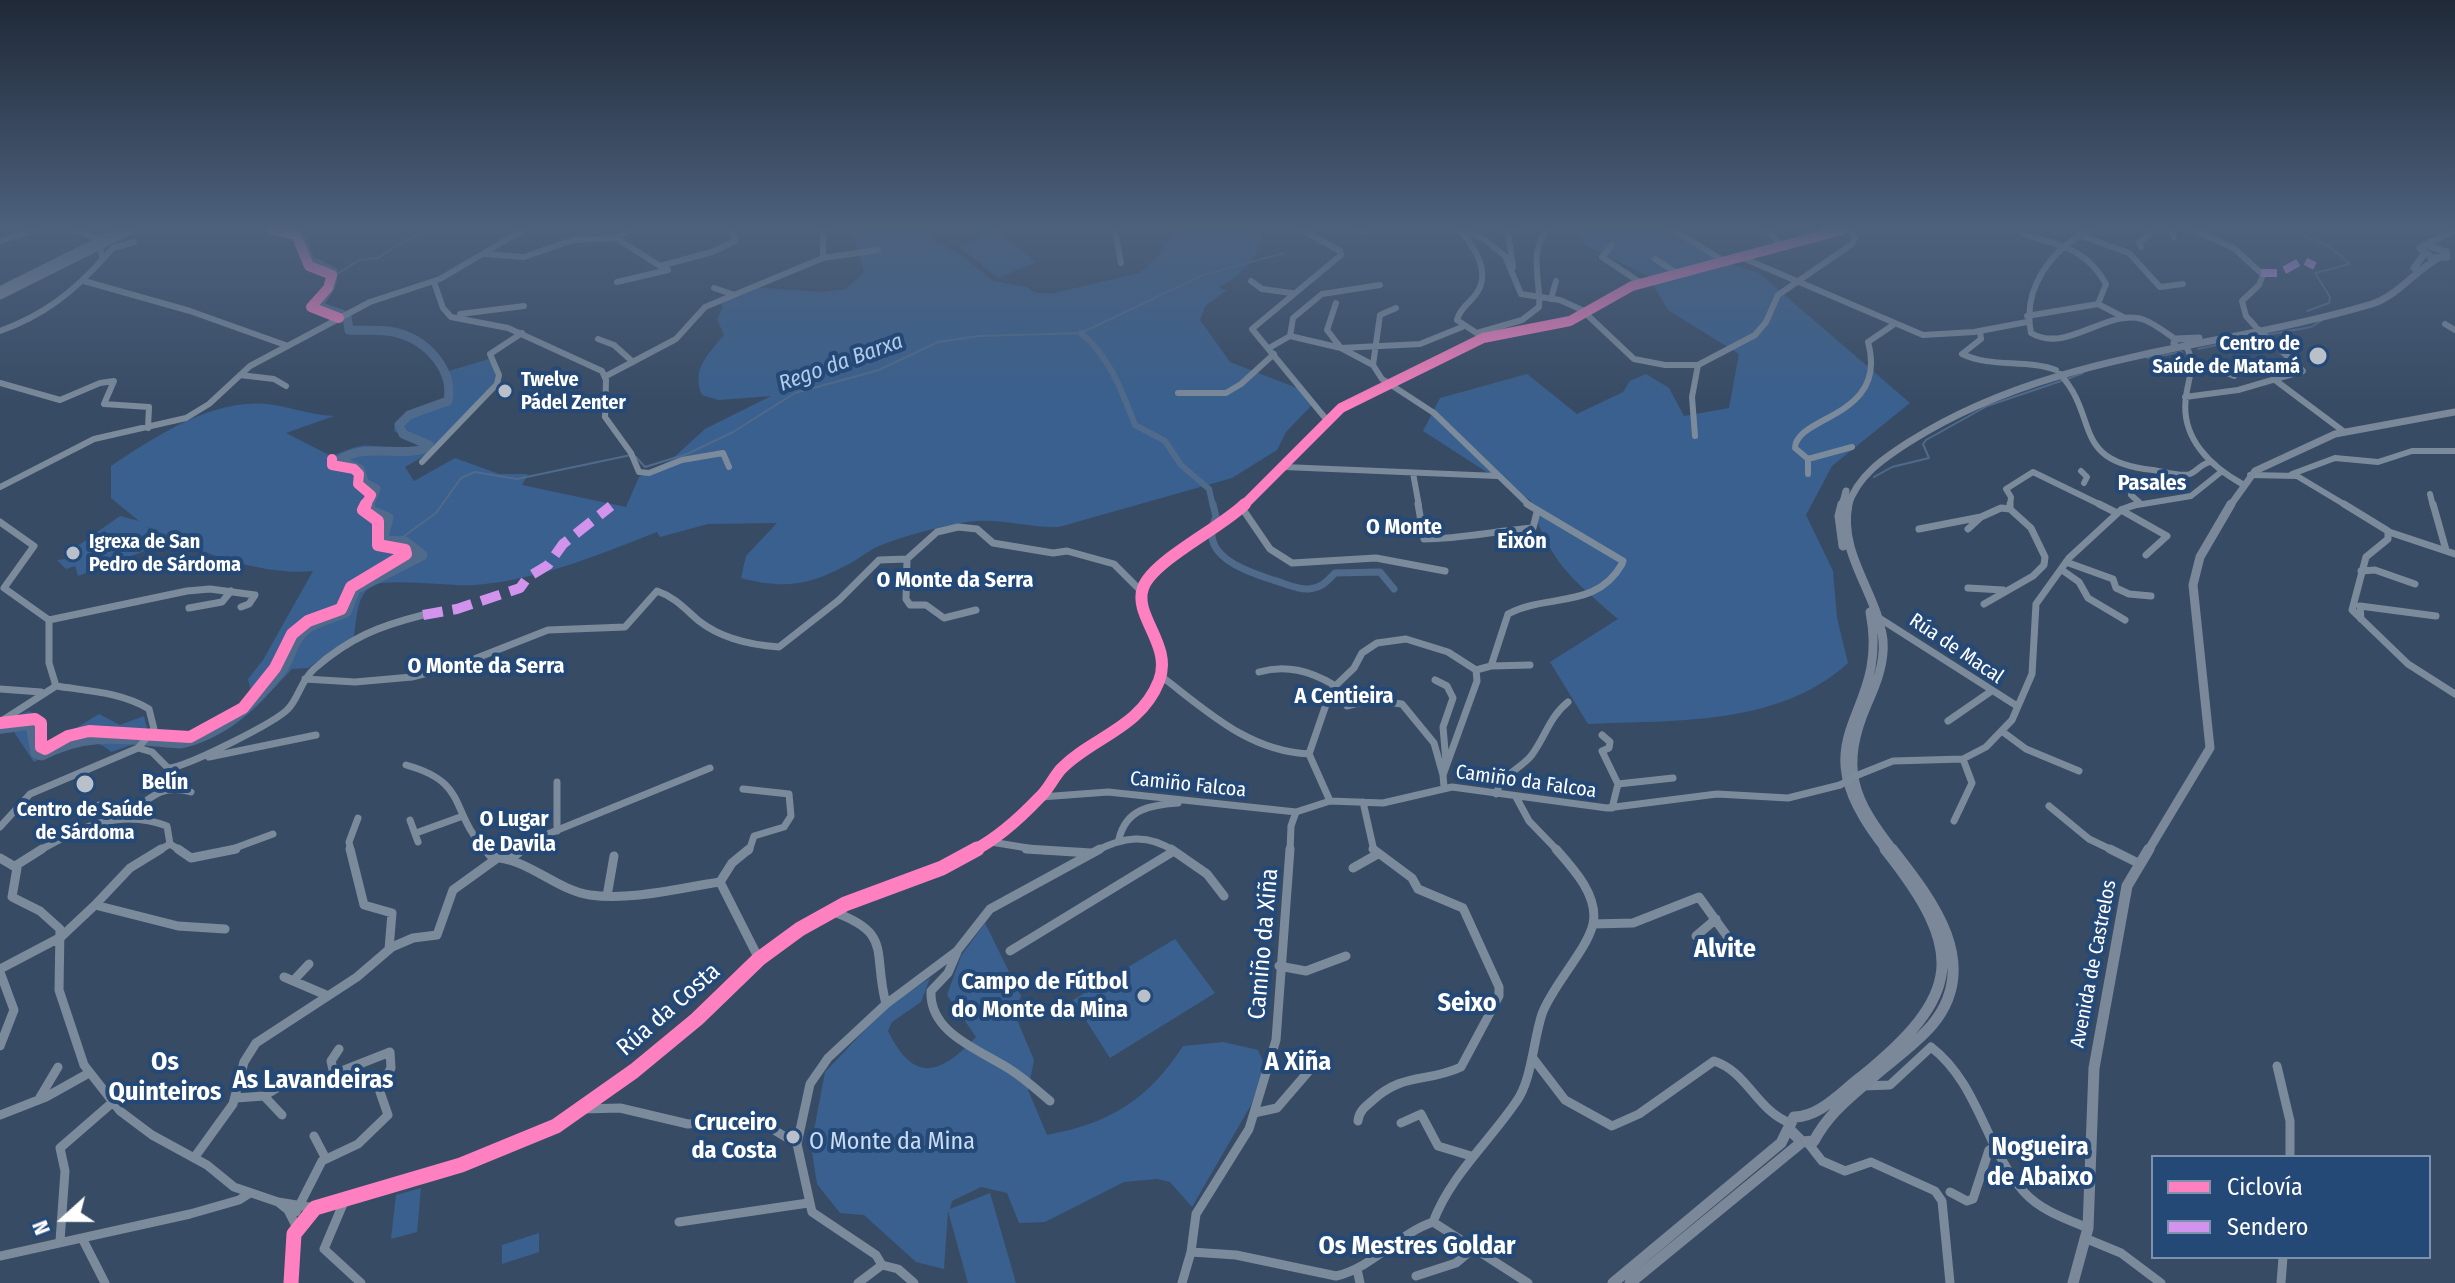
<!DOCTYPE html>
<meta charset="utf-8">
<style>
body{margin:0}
#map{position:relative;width:2455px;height:1283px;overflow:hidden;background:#384b64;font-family:"Fira Sans Condensed",sans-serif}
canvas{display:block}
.legend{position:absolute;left:2151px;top:1155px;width:280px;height:104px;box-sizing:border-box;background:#254977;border:2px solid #7c92ad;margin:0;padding:10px 14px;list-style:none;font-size:24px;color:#fff}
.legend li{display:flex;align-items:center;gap:16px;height:40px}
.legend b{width:40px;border:2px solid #7c92ad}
.north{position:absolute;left:24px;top:1179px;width:80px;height:80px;-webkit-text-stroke:6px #254977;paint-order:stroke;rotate:249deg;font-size:22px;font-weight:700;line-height:32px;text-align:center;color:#fff}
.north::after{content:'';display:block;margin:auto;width:28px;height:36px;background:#fff;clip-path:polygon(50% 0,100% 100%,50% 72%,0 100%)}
</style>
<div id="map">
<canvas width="2455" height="1283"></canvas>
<ul class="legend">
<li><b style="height:10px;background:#ff80c0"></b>Ciclovía</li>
<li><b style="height:10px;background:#d193ec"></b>Sendero</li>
</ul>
<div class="north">N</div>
</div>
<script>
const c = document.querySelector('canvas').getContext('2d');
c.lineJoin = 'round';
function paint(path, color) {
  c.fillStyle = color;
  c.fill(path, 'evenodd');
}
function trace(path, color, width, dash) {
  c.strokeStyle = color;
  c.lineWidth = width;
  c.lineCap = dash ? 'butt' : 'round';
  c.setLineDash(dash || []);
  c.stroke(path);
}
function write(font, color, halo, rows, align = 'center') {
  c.font = font + ' "Fira Sans Condensed",sans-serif';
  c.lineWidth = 8;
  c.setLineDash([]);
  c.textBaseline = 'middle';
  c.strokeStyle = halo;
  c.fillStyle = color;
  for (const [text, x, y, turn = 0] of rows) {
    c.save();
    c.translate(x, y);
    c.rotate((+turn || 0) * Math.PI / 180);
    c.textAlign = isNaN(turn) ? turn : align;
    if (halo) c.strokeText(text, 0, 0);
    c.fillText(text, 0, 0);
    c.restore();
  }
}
paint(new Path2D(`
 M852 230H927L931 239 962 256 993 281 1026 287 1036 293H1054L1139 273 1157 258 1175 230H1263C1260 257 1241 275 1218 288L1227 290 1205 306 1200 320 1230 362 1307 392 1312 405 1286 432 1277 450 1232 478 1059 527C1028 528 997 517 967 522 938 527 906 535 879 546 867 551 858 560 847 565 808 586 783 589 741 578L746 556 777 523 708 524 660 537 657 532C598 555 539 580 475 585 452 587 386 577 372 586 356 596 357 619 354 636L308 668 292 669C248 716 224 749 153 745L163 732C195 735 236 720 251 691L248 679 263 660 313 571C259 576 196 551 148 527L155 547 78 576 75 566 66 569 57 560 77 558 76 547 120 516 139 521 111 498V466C155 437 211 399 266 404 289 406 309 415 334 416L286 433 331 456C341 453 352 447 362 446 383 443 405 459 425 447L394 431 395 425 407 413 444 401 447 388 442 373 489 359 498 378 438 448 405 467 414 481 455 458 499 474H528L522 485 626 507 639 477 671 460 705 429 771 396 718 400 702 395C691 370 708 354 724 335L717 319 723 307 720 302 754 287 821 292 846 289 864 272Z
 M1579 230H1672L1723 262 1759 273 1910 403 1832 466 1806 515 1833 571 1837 618 1848 663C1779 726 1676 720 1588 724L1550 662 1618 619C1571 578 1549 562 1530 500L1423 431 1440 398 1527 374 1577 414 1623 392 1630 381 1646 374 1669 388 1684 416 1729 408 1739 354 1668 310 1648 276 1585 245Z
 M997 231 1036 262 998 278 959 247Z
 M29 711 43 719 45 740 52 743 99 714 120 725 144 716 147 728 131 745 111 752C89 730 57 751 34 762L14 732 0 734V722Z
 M985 923 1021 996 1015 1015 1034 1060 1028 1090 1047 1135C1110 1123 1148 1100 1183 1046L1223 1042 1258 1050 1265 1066 1251 1105 1192 1207 1170 1182 1157 1179 1124 1182 1045 1222 1019 1223 1007 1193 981 1187 952 1201 950 1209 990 1193 1016 1283H968L948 1211 944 1269 916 1262 864 1215 840 1213 817 1184 811 1146 825 1072 887 1007 930 978 921 1002 892 1022 888 1031C914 1084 940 1075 976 1037L947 995 961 956Z
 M1175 939 1215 993 1110 1058 1073 1000Z
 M421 1188 417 1232 391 1239 396 1195Z
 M539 1233V1252L502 1264V1245Z`), '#39608e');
trace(new Path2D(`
 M2303 230 2305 236 2330 247 2350 264 2315 273 2330 297 2329 303 2307 311
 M336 275 359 260 378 258 404 241 434 230
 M2266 335 2311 327 2321 321
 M2198 349 2259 336
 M2147 358 2182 352
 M2067 379 2083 373
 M636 457 645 467 687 454 733 432 795 393 879 370 938 342 979 336 1081 333 1203 275 1284 253
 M1874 477 1892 467 1929 458 1923 444 1926 440 1987 406 2061 381
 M396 542 436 513 461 478 475 472 517 479 631 455`), '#506a8b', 2);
trace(new Path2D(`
 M1081 333C1111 359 1121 389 1135 425L1165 441 1181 465 1209 489 1213 506`), '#506a8b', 6);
trace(new Path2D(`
 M1213 504 1216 517C1197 555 1245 571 1273 580 1284 583 1298 590 1309 589 1322 588 1327 581 1335 573L1380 572 1394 589`), '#506a8b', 7);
trace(new Path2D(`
 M283 230 301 235 310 260 334 272 331 286 318 306 342 314
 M347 317 349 330C363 331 380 329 394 332 426 339 454 369 448 401L409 415 399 425 403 434 429 445 428 448C397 458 368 442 339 460L360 469 365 483 376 489 369 506`), '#506a8b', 9);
trace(new Path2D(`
 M0 728 31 724 36 753 42 755C91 729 127 740 180 743 221 735 254 703 280 672 291 659 291 641 306 629 316 621 334 617 346 612L355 589 422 555 405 542 382 541 388 518 371 511 369 504`), '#506a8b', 11);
trace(new Path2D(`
 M74 230 99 239
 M630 230 616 238 660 266 712 252 735 241 732 230
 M1115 230 1121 263
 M1302 230 1340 251 1341 255 1252 329 1326 419
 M1355 230 1364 231
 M1460 230 1484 239 1505 256 1521 294 1560 300 1582 310 1634 359 1665 365H1698L1692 397 1695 436
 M1460 230C1474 247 1492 272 1476 294 1469 304 1460 308 1457 320L1478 334
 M1512 230 1508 231 1513 267
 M1674 230 1727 263
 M1767 230 1781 245
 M2089 230C2051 250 2022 288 2031 333 2067 354 2105 309 2142 319 2154 323 2165 332 2175 339
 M2171 230 2174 237
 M2195 230 2235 249 2263 275 2259 285 2242 301 2246 316 2255 326
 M2023 234C2059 245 2086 248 2106 284L2098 304
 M2079 235 2129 253 2160 287 2183 284
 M0 241 36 230
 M1612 245 1602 257 1641 283
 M2141 247 2139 243 2150 234 2148 230
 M485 254 524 257 573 240 616 238
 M823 258 878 250
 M1743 258 1923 335 1974 332 2027 322
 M103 259 113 248 134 242
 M1655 259 1680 275
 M84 281 190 311 288 346
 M1251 281 1262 289 1292 293
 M434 282 443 308 451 317 508 328 602 371 606 380 605 417 631 453 639 472 649 473 682 460 723 453 729 467
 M617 282 668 270 660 266
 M714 288 732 294
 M0 289 119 230
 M1551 299 1556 281
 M1336 303 1327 330 1341 348 1420 344 1462 327
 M460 314 524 306
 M2027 316 2098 304 2125 318
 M2445 324 2455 330
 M0 331C44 315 72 293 103 259L99 245
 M1980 331 1981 339 1962 354C1991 368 2026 359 2056 370
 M1477 333 1522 320 1539 307C1541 280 1528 254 1547 230
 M1290 336 1293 318 1322 294 1380 285
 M598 339 614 345 633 362
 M1269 348 1290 336 1341 348 1373 365 1382 379 1434 413 1530 506
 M2187 348C2196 365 2188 379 2186 397 2180 438 2211 467 2244 485
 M1373 365 1380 315 1396 308
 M1698 365 1755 335 1766 322 1778 295 1852 244 1855 238 1850 230
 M2192 369H2217L2234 376
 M2060 374C2100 418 2070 461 2153 470 2162 471 2181 477 2190 474 2198 471 2201 463 2211 462
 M240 375 274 379 286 386
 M606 376 676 339 705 307 823 258V230
 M2275 380 2343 431
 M0 383 60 400 100 383 114 381 104 404 149 407 148 428
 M1178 393H1226L1241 384 1274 354
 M2185 397 2238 390 2303 371 2258 329
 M1852 447 1808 459 1795 448C1796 415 1889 418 1868 342L1893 325
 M1808 459V474
 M422 462 497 384 499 375 490 354 522 333
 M1284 467 1497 476
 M2081 471 2087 477 2084 483
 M1413 473 1419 506
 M2292 474 2335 458 2378 462 2412 451H2455
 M2250 475 2297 476 2347 506
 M0 487 94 439 186 418 209 404 250 366 370 302 440 279 523 230
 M2132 491 2131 495 2140 503
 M2430 494 2433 506
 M1243 506 1341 408 1483 338 1570 321 1632 286 1842 230
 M2010 506 2011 497 2006 489 2033 472 2103 506
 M2131 506 2191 496 2221 472`), '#7c8b9b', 6);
trace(new Path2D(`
 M1418 504 1424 539C1461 539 1495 531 1533 528L1537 512
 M2099 504 2117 513
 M2344 504 2388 531V539L2366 557 2352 610 2408 664 2455 694
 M2433 504 2446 550
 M1242 508 1270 549 1292 563 1376 558 1445 571
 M2010 509V504
 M2121 510 2167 536 2146 555
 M0 522 34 546 4 588 49 620V663L56 686C88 691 120 692 149 709L154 729 138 748 30 794 0 827
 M1919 529 1981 517 2001 508 2010 509 2031 528 2045 557 2044 565 2033 576 1984 604
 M1968 529 1980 518
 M2389 532 2455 554
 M907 559 906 599 910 605H926L944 618 976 610
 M2066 562 2113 579 2116 588 2129 594 2151 596
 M2062 570 2079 582 2088 598 2125 620
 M2361 571 2375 570 2415 584
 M1968 588 2003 590
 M189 608 222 602 231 591
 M1879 618 2017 706
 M2361 619 2360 606 2436 616
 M49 620 187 591 210 589 255 595 249 604 241 607
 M1491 666 1530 665
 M1476 670 1491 666 1508 614C1547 593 1596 610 1622 564L1623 561 1527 504
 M1259 672C1286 664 1310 671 1334 685
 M1161 676C1207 711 1248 751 1309 754
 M305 679 355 682 412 677 459 665 548 630 625 627 657 591C675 597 685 609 699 621 722 639 750 645 779 647L839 600 879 560 907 559 937 532 958 527 977 529 993 543 1053 553 1067 551 1114 564 1141 591
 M1435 680 1447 686 1453 698 1443 727 1446 762
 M0 689 41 692
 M1347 706 1370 700 1402 704 1434 743 1443 775
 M1948 721 1990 692
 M0 722 56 686
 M2003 732 2026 749 2079 771
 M1602 735 1610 742 1609 748 1602 751 1618 784 1612 808
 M138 748 152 752 168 768C185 768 276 722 288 709 299 698 300 682 314 669 349 638 379 626 423 615
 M209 757 316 735
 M406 765C471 783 448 812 487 851
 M1858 775 1893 761 1963 759 1986 747 2012 720 2032 674 2036 604 2069 558 2121 510 2137 504
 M557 782V831
 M1618 784 1673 778
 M743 789 789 794 791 816 784 827 754 836 749 851
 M1496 794C1502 774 1519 770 1531 756 1545 738 1549 717 1568 702
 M1041 797 1108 792 1296 812 1330 801 1383 803 1452 787 1607 808 1717 794 1788 798 1840 785
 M1516 797 1529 821 1558 851
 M1330 801 1309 754 1331 690 1354 668 1362 653 1377 643 1406 639 1448 652 1476 670 1477 681 1443 775 1444 787
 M1363 802 1374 851
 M2049 806 2089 839 2114 851
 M87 809 108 802 112 807 111 817
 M128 815C150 798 162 783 191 792
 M410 820 418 842
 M1954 821 1972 783 1963 759
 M416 833 463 816
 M1119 839C1126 809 1150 805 1178 803
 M991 842 1046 851
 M39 851C80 827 120 808 167 826L170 844 181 851
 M158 851 170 844
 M227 851 273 834
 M351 851 349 842 358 818
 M521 851 538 838 710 768
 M973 851C998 838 1020 818 1039 798 1048 790 1053 778 1061 769 1092 737 1140 729 1159 681 1173 645 1133 616 1143 588 1152 561 1221 528 1245 504
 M1096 851C1123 837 1147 833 1174 851
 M1290 851 1291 826 1296 812`), '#7c8b9b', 7);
trace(new Path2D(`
 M178 849 191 858 236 849
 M350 849 364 905 392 913 389 949
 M485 849 492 857C529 859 554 889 590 895 631 901 679 888 720 882L759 959
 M1026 849 1091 853
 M1171 849 1207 874 1224 896
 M2110 849 2138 863
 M0 858 17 868 12 897 40 911 60 929 59 990 84 1065 120 1111 152 1135 207 1165 234 1187 278 1202 315 1208
 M512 858 523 849
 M15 866 42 849
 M1353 868 1376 855
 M720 882 732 863 749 849
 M607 896 614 856
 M95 905 130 868 161 849
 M831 911C894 933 872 951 886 1004
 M1593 924 1633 923 1699 897 1740 954
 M1696 936 1716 919
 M1010 951 1174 851
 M957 952 948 973 931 991C929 1034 981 1050 1011 1070 1025 1079 1037 1090 1050 1101
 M1279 966 1306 971 1346 956
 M0 969 61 937 95 905 178 926 225 929
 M0 972 14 1010 0 1046
 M284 977 326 995
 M294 980 309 964
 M1532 1057 1565 1100 1612 1126 1639 1114 1714 1061C1748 1072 1756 1110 1790 1123
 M2277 1066 2290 1121V1157
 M1863 1086 1890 1085 1931 1047C1979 1084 1985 1148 2024 1192 2040 1210 2066 1219 2088 1228
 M264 1096 287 1082 295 1084
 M236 1098 264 1096 282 1115
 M39 1099 58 1067
 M583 1109 620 1108 688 1124 756 1119 797 1144 812 1212 876 1255 882 1265
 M1254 1113 1277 1108 1308 1072
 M0 1115 46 1097 89 1073
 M1358 1121C1359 1111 1365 1107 1372 1101 1403 1072 1427 1083 1461 1067L1499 996V987L1463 908 1418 889 1412 878 1373 849
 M1401 1123 1421 1114 1438 1146 1471 1156
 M314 1136 326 1159
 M1808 1143 1822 1161 1845 1171 1871 1162 1935 1191 1942 1201 1950 1283
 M797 1144 810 1084 828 1058 886 1004 957 951 990 909 1100 849
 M194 1158 233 1104 244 1062 256 1043 357 977 392 947 413 938 437 935 453 890 496 859
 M1950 1192 1967 1201 1973 1199 1989 1150 1994 1147
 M346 1197 324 1249 361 1283
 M278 1202 288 1210 297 1228
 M296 1212 322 1161 358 1144 388 1115 379 1089 391 1068 390 1052 334 1074 331 1061 339 1049
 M679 1222 808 1203
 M1433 1222C1451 1175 1488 1143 1516 1102 1532 1080 1533 1041 1542 1014 1552 986 1587 950 1593 924 1599 896 1573 868 1556 849
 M82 1238 105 1283
 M2087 1239 2121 1253 2161 1283
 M60 1241 65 1171 60 1148 113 1102
 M1191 1252 1196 1214 1249 1129 1276 1040 1290 849
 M0 1256 190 1214 239 1200 250 1193
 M882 1265 898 1269 914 1283
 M1357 1269 1360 1283
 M1416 1276 1456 1263 1475 1247
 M291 1283 294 1234 315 1208 461 1165 556 1126 634 1071 697 1019 759 959 800 929 845 904 942 868 977 849
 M858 1283 882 1265
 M1182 1283 1191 1252 1236 1255 1336 1276C1372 1268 1398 1234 1433 1222L1528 1283
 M2281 1283 2283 1257`), '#7c8b9b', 9);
trace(new Path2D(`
 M2430 246 2446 252 2447 257 2432 258 2420 248 2455 230
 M2414 268 2424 254
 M2174 343 2176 339 2199 338
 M1842 506 1846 491
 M1848 506C1857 476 1884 458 1909 442 2050 352 2216 350 2372 304 2397 296 2415 271 2437 259
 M2230 506 2255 471 2335 434 2455 412`), '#7b889a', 7);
trace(new Path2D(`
 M1842 504 1839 516 1843 546
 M1848 504C1838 554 1877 592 1883 640 1885 663 1876 685 1867 705 1840 768 1853 799 1894 851
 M1870 612C1892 721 1791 732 1887 851
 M2148 851 2210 748 2193 585 2200 557 2231 504`), '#7b889a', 9);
trace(new Path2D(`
 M1790 1130 1802 1142 1814 1141C1828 1114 1849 1098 1872 1078 1891 1061 1915 1045 1932 1025 1983 964 1931 899 1892 849
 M1613 1283 1781 1143 1794 1117C1820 1117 1841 1092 1861 1077 1962 995 1967 952 1885 849
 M1630 1283 1802 1142
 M2073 1283 2088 1228 2094 1068 2127 886 2149 849`), '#7b889a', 11);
trace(new Path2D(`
 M0 295 130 230`), '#7e8b9b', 9);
trace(new Path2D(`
 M1840 785 1858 775`), '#7c8b9b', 7);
trace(new Path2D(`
 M2261 273H2279L2303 260 2315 266`), '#d193ec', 8, [16, 8]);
trace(new Path2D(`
 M423 615 457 609 520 588 528 577 548 565 563 544 611 506`), '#d193ec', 10, [20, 10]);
trace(new Path2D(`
 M273 230 296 235 309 266 332 275 328 288 311 307 339 318
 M332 459V465L354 469 359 474 358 484 371 495 365 506
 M1243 506 1341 408 1483 338 1570 321 1632 286 1842 230`), '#ff80c0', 10);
trace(new Path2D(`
 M0 723 35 719 41 723V747L45 749 68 736 89 731 190 737 243 708 275 668 292 634 308 621 341 609 351 587 406 554 405 550 378 545V521L363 510 366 504
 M973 851C998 838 1020 818 1039 798 1048 790 1053 778 1061 769 1092 737 1140 729 1159 681 1173 645 1133 616 1143 588 1152 561 1221 528 1245 504`), '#ff80c0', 12);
trace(new Path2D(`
 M291 1283 294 1234 315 1208 461 1165 556 1126 634 1071 697 1019 759 959 800 929 845 904 942 868 977 849`), '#ff80c0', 15);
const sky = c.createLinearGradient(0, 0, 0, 409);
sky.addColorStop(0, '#1f2937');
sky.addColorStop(0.56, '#4d617d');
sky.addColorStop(1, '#4d617d00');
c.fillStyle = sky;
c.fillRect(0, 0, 2455, 409);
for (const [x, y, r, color] of [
 [2318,356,10,"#b9c0c9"],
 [505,391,8,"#b9c0c9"],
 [73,553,8,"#b9c0c9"],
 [85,784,10,"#b9c0c9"],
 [1144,996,8,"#b9c0c9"],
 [793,1137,8,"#b9c0c9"]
]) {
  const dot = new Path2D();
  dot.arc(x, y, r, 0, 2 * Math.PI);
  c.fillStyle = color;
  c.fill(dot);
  trace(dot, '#254977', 3);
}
write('bold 20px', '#fff', '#254977', [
 ["Centro de",2300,344,"right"],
 ["Saúde de Matamá",2300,367,"right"],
 ["Twelve",521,380],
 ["Pádel Zenter",521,403],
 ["Igrexa de San",89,542],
 ["Pedro de Sárdoma",89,565],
 ["Centro de Saúde",85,810,"center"],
 ["de Sárdoma",85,833,"center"]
], 'left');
write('20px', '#fff', '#254977', [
 ["Rúa de Macal",1956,649,34],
 ["Camiño da Falcoa",1526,782,8],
 ["Camiño Falcoa",1188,785,6],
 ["Avenida de Castrelos",2094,964,-79]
]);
write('italic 22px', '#b1cceb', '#254977', [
 ["Rego da Barxa",841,363,-20]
]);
write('bold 22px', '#fff', '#254977', [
 ["Pasales",2152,484],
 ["O Monte",1404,528],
 ["Eixón",1522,542],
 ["O Monte da Serra",955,581],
 ["O Monte da Serra",486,667],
 ["A Centieira",1344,697],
 ["Belín",165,783],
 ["O Lugar",514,820],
 ["de Davila",514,845]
]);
write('24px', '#fff', '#254977', [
 ["Camiño da Xiña",1264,944,-85],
 ["Rúa da Costa",669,1010,-41]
]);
write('bold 24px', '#fff', '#254977', [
 ["Campo de Fútbol",1128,982],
 ["do Monte da Mina",1128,1010],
 ["Cruceiro",777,1123],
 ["da Costa",777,1151]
], 'right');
write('24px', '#c9dcf3', '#254977', [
 ["O Monte da Mina",892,1142]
]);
write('bold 26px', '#fff', '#254977', [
 ["Alvite",1725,950],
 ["Seixo",1467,1004],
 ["Os",165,1063],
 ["Quinteiros",165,1093],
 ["A Xiña",1298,1063],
 ["As Lavandeiras",313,1081],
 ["Nogueira",2040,1148],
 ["de Abaixo",2040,1178],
 ["Os Mestres Goldar",1417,1247]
]);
</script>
